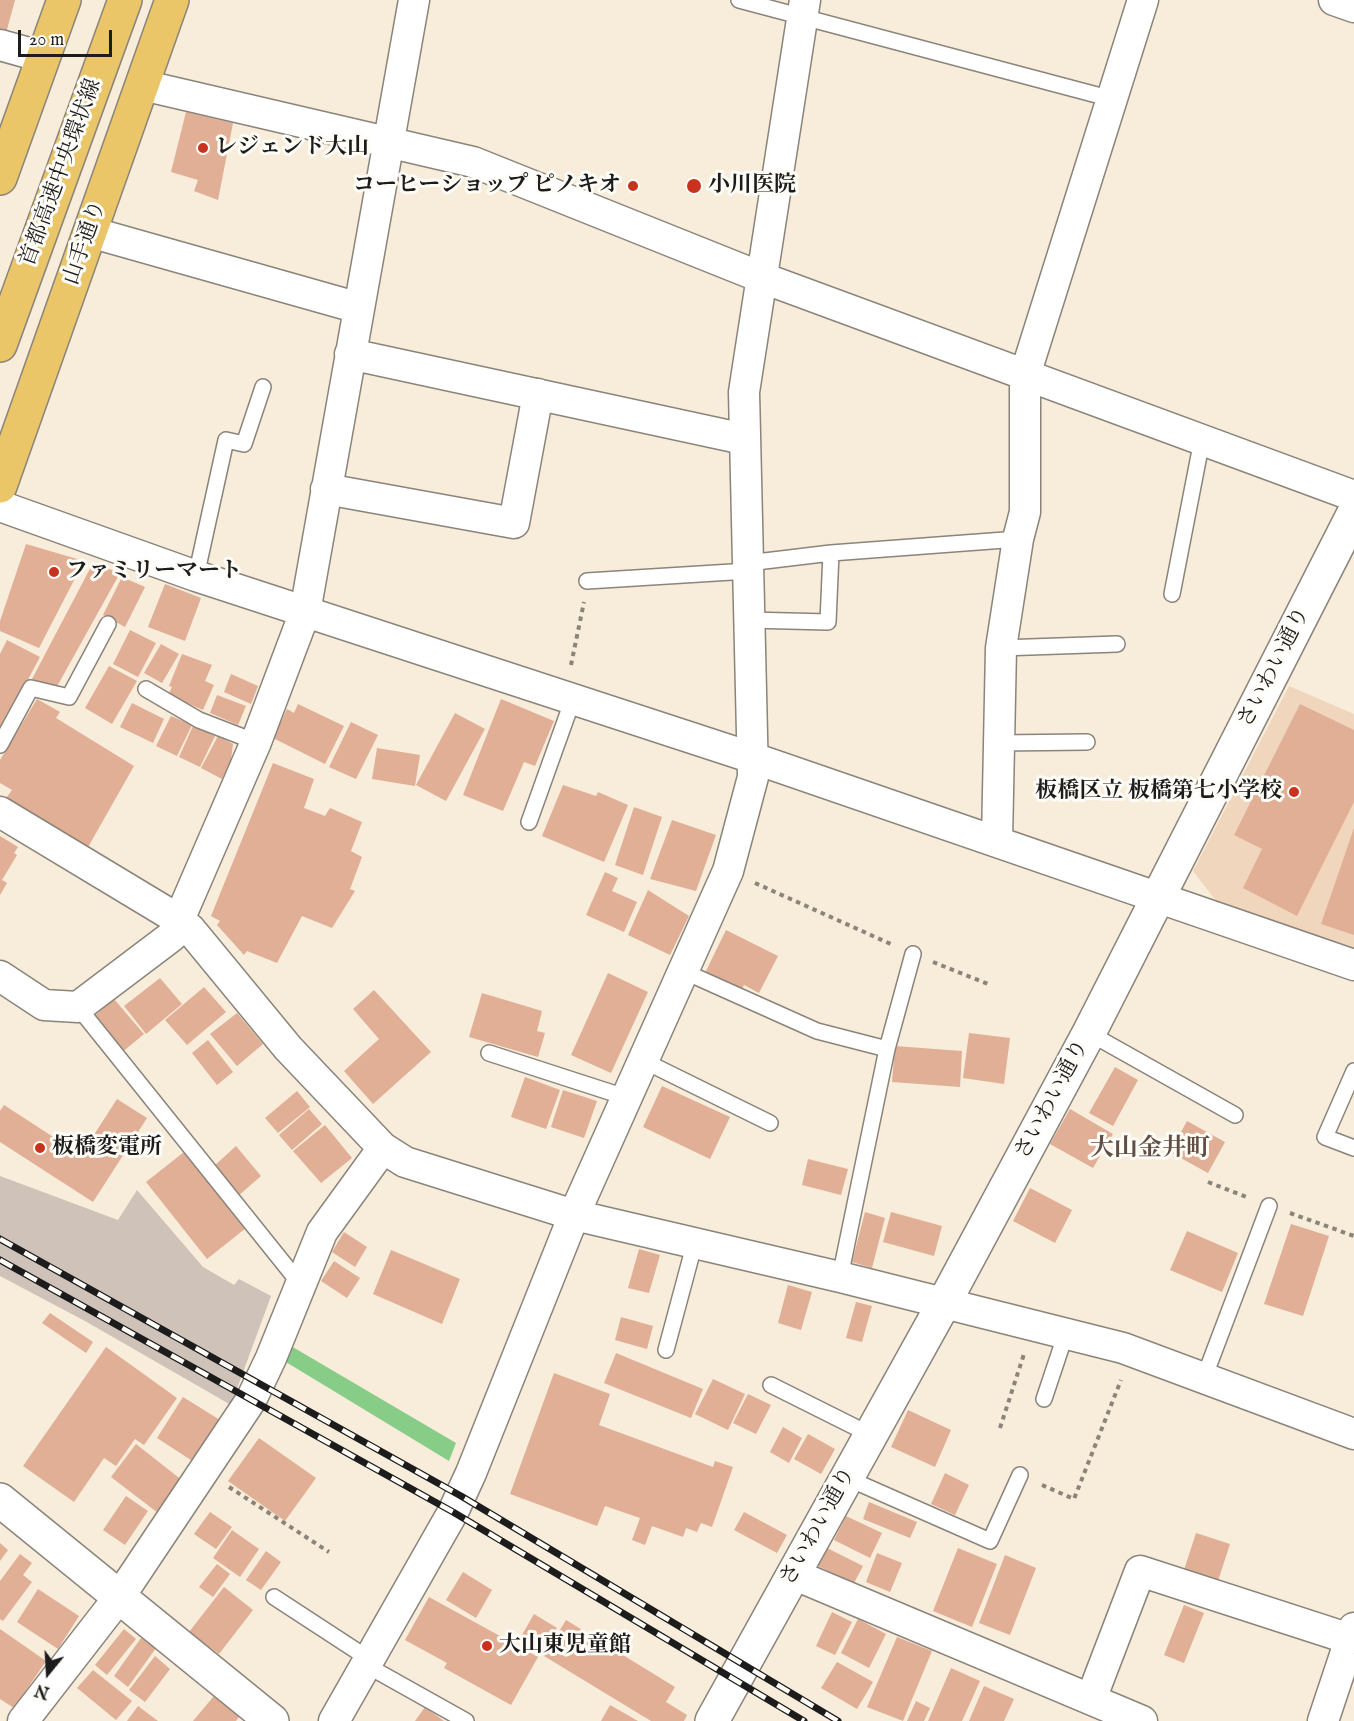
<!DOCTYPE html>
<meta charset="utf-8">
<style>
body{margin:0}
#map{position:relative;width:1354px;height:1721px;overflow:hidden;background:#f8ecda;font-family:"IM FELL English",serif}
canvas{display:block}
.north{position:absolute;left:18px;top:1643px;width:60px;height:60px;-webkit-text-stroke:4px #fdfcf7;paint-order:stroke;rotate:198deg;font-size:16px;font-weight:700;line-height:24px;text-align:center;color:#1c1c1c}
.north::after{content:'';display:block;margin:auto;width:21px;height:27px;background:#1c1c1c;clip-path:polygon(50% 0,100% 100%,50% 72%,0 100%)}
.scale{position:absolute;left:18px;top:30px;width:94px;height:27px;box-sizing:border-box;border:3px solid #1c1c1c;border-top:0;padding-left:8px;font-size:18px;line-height:21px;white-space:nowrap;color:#1c1c1c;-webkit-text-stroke:4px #fdfcf7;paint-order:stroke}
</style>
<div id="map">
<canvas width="1354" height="1721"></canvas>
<div class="north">N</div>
<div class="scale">20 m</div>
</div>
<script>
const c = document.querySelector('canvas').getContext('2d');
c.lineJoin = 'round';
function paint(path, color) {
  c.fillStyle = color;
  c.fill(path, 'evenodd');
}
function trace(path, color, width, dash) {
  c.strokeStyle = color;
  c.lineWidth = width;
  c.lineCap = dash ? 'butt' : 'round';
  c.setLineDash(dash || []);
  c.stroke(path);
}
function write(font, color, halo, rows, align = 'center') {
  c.font = font + ' "IM FELL English","Noto Serif JP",serif';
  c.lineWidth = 6;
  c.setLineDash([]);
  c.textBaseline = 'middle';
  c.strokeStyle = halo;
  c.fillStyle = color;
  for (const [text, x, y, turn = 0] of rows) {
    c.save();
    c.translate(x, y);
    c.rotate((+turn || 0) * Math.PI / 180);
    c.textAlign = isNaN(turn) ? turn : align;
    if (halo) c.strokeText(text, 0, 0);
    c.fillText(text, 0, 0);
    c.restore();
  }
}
paint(new Path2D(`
 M1289 686 1354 714V947L1217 902 1193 871Z`), '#f0d6bc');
paint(new Path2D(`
 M0 1176 118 1220 137 1190 203 1267 234 1285 239 1279 271 1296 231 1405 85 1321 0 1276Z`), '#cec2b9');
paint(new Path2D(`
 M291 1346 456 1443 449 1461 281 1359Z`), '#87cd87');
paint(new Path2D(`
 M0 0H15L5 37 0 35Z
 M186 112 233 123 218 200 194 191 198 180 171 172Z
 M26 544 84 561 39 648 0 631V621Z
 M93 563 120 573 55 690 32 679Z
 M122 577 145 587 125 627 103 615Z
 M165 584 201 598 185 641 148 627Z
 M130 630 156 643 138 677 113 664Z
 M7 640 40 657 0 732V654Z
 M161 644 179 654 162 683 144 673Z
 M182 654 212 665 205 681 214 685 203 710 168 695 172 687 169 686Z
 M109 666 137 681 112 724 85 708Z
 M231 674 258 686 251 704 224 692Z
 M217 695 246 706 238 725 210 713Z
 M37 699 60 712 56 718 134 766 87 849 4 801 12 790 0 783V760Z
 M501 699 554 721 535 766 524 762 503 811 463 795Z
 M132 703 164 719 153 743 120 727Z
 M298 704 344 726 325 764 273 738 287 709 294 713Z
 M1300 704 1354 730V802L1297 916 1243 888 1262 849 1234 835Z
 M455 713 485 729 446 801 416 785Z
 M171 716 192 725 177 756 156 746Z
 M351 722 378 735 356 779 329 767Z
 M193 726 215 736 200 767 179 757Z
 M218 736 233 744 231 760 222 779 201 768Z
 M377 748 420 755 415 786 372 779Z
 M273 763 314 779 304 808 325 816 330 808 362 822 351 851 362 857 350 889 355 891 332 928 302 916 277 963 247 951 244 955 217 925 220 921 211 916Z
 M563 785 596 796 598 792 628 805 604 862 542 836Z
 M634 807 662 817 643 875 615 865Z
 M672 820 716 835 696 891 650 879Z
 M1354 828V935L1321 924Z
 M0 836 18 847 14 853 17 855 2 880 7 883 0 895Z
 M605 872 618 878 612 891 637 902 624 932 586 915Z
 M648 890 689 916 670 955 628 935Z
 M726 930 778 956 759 993 744 985 740 993 704 975Z
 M608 973 648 992 611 1073 571 1055Z
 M160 978 182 1004 146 1034 124 1006Z
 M204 987 226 1012 187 1045 165 1020Z
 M374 990 431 1052 373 1104 344 1071 379 1039 353 1009Z
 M482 993 542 1011 537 1031 545 1033 538 1057 469 1037Z
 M114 999 144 1034 120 1054 91 1019Z
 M237 1013 263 1044 237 1066 210 1034Z
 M969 1033 1010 1038 1004 1084 963 1078Z
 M208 1040 233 1072 217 1085 192 1053Z
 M895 1046 962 1051 960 1087 892 1082Z
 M1115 1067 1138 1080 1113 1126 1089 1113Z
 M525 1077 560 1090 546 1129 511 1117Z
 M662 1086 730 1117 710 1159 643 1127Z
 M563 1090 597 1101 584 1138 551 1127Z
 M297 1091 310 1107 278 1133 265 1118Z
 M117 1099 147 1118 93 1202 0 1142V1111L4 1105 81 1155Z
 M309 1109 322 1124 292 1150 279 1135Z
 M1070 1109 1113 1134 1093 1168 1050 1144Z
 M1187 1121 1225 1142 1208 1173 1170 1152Z
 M325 1125 352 1158 321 1183 293 1151Z
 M236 1146 261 1176 238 1196 213 1167Z
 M184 1152 246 1228 207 1259 146 1182Z
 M808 1159 848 1169 841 1195 802 1185Z
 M1030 1188 1072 1210 1055 1243 1013 1221Z
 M865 1212 885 1218 872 1268 852 1262Z
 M891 1212 942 1226 934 1256 883 1242Z
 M1291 1224 1329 1236 1303 1316 1264 1304Z
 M1187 1231 1238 1253 1222 1292 1170 1270Z
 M344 1232 367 1247 355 1267 332 1252Z
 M639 1249 660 1255 649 1293 628 1288Z
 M391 1250 460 1279 442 1324 373 1294Z
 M334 1261 360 1278 347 1298 321 1281Z
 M788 1285 812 1292 801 1330 778 1323Z
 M856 1302 872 1306 862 1342 846 1338Z
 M50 1313 93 1342 86 1353 42 1323Z
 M621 1317 653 1326 647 1349 615 1340Z
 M106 1347 177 1398 144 1445 135 1439 116 1466 104 1458 74 1502 23 1466Z
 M616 1353 703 1389 691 1418 604 1383Z
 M554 1373 610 1394 599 1425 713 1467 715 1461 733 1467 712 1527 701 1523 697 1532 686 1528 683 1537 652 1526 645 1545 632 1540 640 1518 605 1506 597 1526 510 1494Z
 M713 1379 745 1394 728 1430 695 1414Z
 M748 1394 771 1405 756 1434 733 1423Z
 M183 1397 220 1420 194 1462 157 1438Z
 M908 1410 951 1430 935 1467 891 1447Z
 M783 1427 802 1438 789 1463 770 1452Z
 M808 1434 835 1449 821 1474 794 1459Z
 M259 1438 316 1478 285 1521 228 1481Z
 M136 1444 183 1481 158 1513 111 1477Z
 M945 1473 969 1485 955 1515 931 1504Z
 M126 1496 148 1511 125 1545 103 1530Z
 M869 1502 917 1522 910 1538 863 1519Z
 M210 1512 232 1527 216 1549 194 1534Z
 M744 1512 787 1535 777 1553 734 1530Z
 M846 1516 882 1533 870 1558 834 1540Z
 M232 1530 259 1549 240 1577 213 1558Z
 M1196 1533 1230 1544 1217 1584 1183 1573Z
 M0 1543 8 1550 0 1561Z
 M827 1548 863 1566 854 1583 818 1566Z
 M958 1548 997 1564 972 1627 933 1611Z
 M266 1551 281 1562 261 1590 246 1580Z
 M877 1553 902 1563 890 1592 866 1582Z
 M20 1554 32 1563 23 1575 32 1582 3 1621 0 1619V1581Z
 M1005 1555 1036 1568 1010 1635 979 1623Z
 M217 1564 230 1574 213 1597 199 1587Z
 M463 1572 492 1590 476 1618 446 1600Z
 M224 1587 253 1610 219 1654 189 1632Z
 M38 1589 79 1616 58 1649 17 1622Z
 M429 1597 538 1657 511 1705 444 1668 447 1663 405 1640Z
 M1184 1605 1204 1613 1184 1663 1164 1655Z
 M832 1612 852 1622 835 1655 816 1646Z
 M534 1614 557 1628 541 1653 519 1640Z
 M858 1619 886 1634 869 1668 841 1653Z
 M566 1620 675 1687 666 1702 687 1715 684 1721H651L544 1656Z
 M0 1629 46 1661 14 1708 0 1699Z
 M124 1629 136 1639 107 1675 95 1665Z
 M897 1637 932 1651 903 1721 867 1707Z
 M141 1638 156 1648 128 1687 114 1676Z
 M155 1656 170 1669 145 1702 129 1690Z
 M837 1662 873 1682 857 1709 821 1688Z
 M951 1668 980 1681 962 1721H928Z
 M93 1670 132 1701 116 1720 77 1688Z
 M984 1686 1014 1699 1004 1721H969Z
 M214 1696 239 1717 236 1721H193Z
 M916 1701 930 1708 924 1721H907Z
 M610 1705 638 1721H601Z
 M138 1706 158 1721H127Z
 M425 1707 444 1721H415Z`), '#e0af95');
const service = new Path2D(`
 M739 0 1112 99
 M748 563 831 553 1018 539
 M196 576 226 440 244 444 263 387
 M587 581 748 571
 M1172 594 1202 440
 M749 620 828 622 831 553
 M1001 648 1117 644
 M146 689 199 720 256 742
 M998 743 1087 742
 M0 745 31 688 69 697 108 624
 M529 822 573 699
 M683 971 817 1031 887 1049
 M78 1007 301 1285
 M1089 1033 1235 1115
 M489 1053 625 1097
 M642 1060 770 1123
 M1354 1071 1325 1137 1354 1148
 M840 1277 887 1049 913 954
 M666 1350 695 1242
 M1204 1378 1269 1206
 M771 1385 871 1435
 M1044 1399 1066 1333
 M847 1478 990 1541 1020 1475
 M274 1597 369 1659
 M366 1665 466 1721`);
const minor = new Path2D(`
 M1334 0 1354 7
 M0 45 43 57
 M142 85 473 162 763 278 1354 496
 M90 232 359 308
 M350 354 744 439
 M326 489 514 523 538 394
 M0 506 196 576 753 758 1354 965
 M0 812 171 915 190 929 288 1048 383 1148 405 1162 574 1215 840 1277 1123 1348 1354 1434
 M997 841 1001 648 1018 539 1025 512V375L1143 0
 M0 976 44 1005 78 1007 172 936 256 742 305 612 414 0
 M793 1574 1142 1721
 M1091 1699 1140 1571 1350 1639
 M23 1721 120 1596 251 1400 271 1358 322 1232 383 1148
 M334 1721 453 1512 471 1473 574 1215 728 871 753 777 744 392 805 0
 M1323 1721 1354 1628`);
const tertiary = new Path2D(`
 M0 1500 272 1721
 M712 1721 944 1303 1089 1033 1354 513`);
const primary = new Path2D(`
 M0 178 64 0
 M0 486 172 0`);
const motorway = new Path2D(`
 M0 345 125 0`);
trace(service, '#8a847b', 18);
trace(minor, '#8a847b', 33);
trace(tertiary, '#8a847b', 36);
trace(primary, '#8a847b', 36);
trace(motorway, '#8a847b', 36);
trace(new Path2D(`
 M571 665 584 602
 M755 883 893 945
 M933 962 988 984
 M1208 1182 1249 1198
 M1290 1213 1354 1236
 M1000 1428 1024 1354
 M1042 1485 1074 1499 1121 1380
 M229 1487 329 1552`), '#8a847b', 4, [4.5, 4.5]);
trace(service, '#fff', 15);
trace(minor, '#fff', 30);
trace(tertiary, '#fff', 33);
trace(primary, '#ebc669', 33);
trace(motorway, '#ebc669', 33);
const rail = new Path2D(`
 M0 1239 461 1496 838 1721
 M0 1260 453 1512 804 1721`);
trace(rail, '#1c1c1c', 7);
trace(rail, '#fdfcf7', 4.5, [14]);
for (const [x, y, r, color] of [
 [203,148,6,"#c8321e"],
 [633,186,6,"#c8321e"],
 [694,186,8,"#c8321e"],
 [54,572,6,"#c8321e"],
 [1294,792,6,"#c8321e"],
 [40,1148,6,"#c8321e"],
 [487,1646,6,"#c8321e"]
]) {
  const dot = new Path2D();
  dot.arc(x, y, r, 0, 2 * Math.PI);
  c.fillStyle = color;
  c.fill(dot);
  trace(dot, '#fdfcf7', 2);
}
write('bold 22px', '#1c1c1c', '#fdfcf7', [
 ["レジェンド大山",215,148],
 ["コーヒーショップ ピノキオ",621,186,"right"],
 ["小川医院",708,186],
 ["ファミリーマート",66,572],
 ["板橋区立 板橋第七小学校",1282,792,"right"],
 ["板橋変電所",52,1148],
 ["大山東児童館",499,1646]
], 'left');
write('22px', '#1c1c1c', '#fdfcf7', [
 ["首都高速中央環状線",62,173,-70],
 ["山手通り",86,243,-71],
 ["さいわい通り",1275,668,-63],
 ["さいわい通り",1053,1100,-62],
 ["さいわい通り",819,1527,-61]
]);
write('bold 24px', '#614f46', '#fdfcf7', [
 ["大山金井町",1150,1150]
]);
</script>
